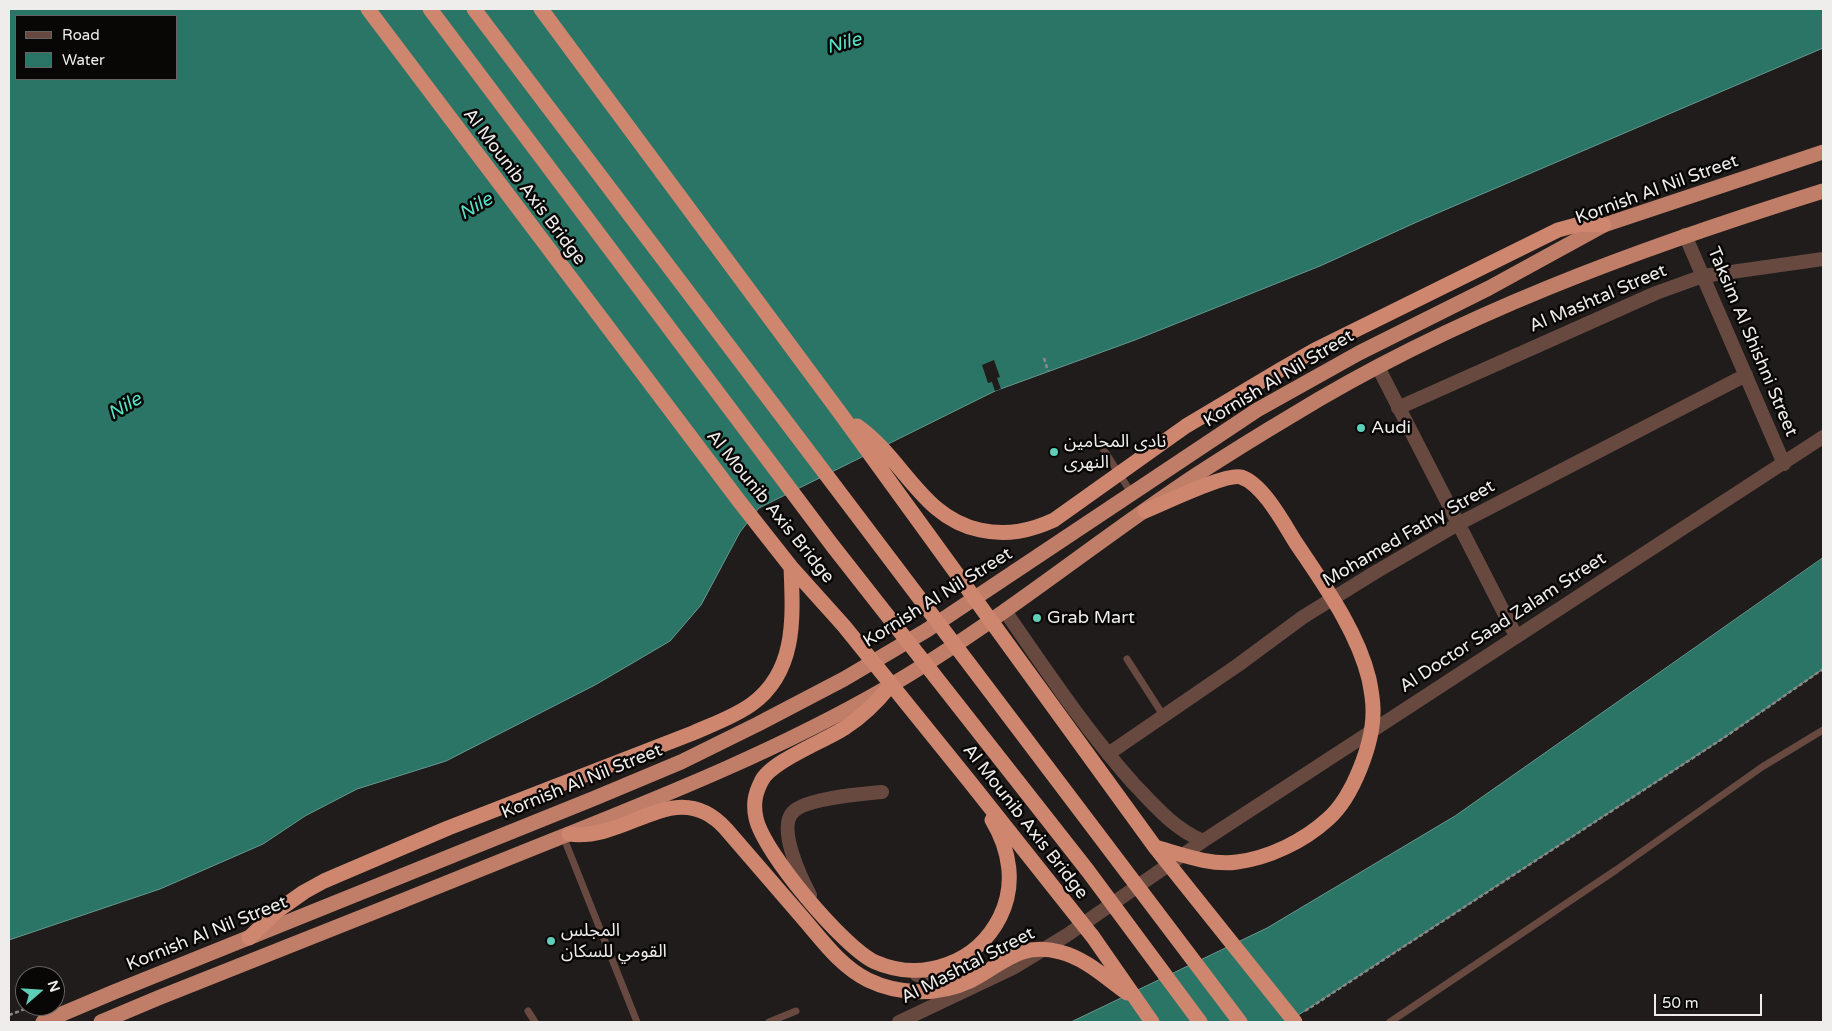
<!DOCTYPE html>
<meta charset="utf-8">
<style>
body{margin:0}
#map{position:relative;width:1832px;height:1031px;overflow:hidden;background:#1f1c1b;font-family:"Varela Round",sans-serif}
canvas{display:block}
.frame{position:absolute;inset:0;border:10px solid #efedec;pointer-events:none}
.legend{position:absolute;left:15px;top:15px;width:162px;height:65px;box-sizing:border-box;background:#080706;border:1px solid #646362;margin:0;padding:6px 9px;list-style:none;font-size:15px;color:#efedec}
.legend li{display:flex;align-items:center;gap:10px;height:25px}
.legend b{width:25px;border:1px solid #646362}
.north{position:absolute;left:15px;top:966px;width:50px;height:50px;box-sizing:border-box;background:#080706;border:1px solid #646362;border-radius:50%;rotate:71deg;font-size:14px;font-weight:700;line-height:20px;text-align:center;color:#efedec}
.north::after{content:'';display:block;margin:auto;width:18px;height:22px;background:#5eceb8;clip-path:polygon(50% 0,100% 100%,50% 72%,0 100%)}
.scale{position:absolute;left:1654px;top:994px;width:108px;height:22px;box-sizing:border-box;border:2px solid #efedec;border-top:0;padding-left:6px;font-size:15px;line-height:18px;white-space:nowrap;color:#efedec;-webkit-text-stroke:4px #080706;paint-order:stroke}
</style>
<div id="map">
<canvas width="1832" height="1031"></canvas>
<div class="frame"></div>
<ul class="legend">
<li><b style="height:6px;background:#674940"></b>Road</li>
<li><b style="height:14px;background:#2b7567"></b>Water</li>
</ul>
<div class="north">N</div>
<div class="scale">50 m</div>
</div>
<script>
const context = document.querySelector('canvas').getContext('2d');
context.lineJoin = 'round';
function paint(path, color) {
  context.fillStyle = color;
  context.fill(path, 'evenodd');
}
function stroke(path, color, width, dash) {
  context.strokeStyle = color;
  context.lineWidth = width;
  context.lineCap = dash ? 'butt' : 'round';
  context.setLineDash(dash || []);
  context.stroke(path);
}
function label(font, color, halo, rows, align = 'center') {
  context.font = font + ' "Varela Round","Noto Sans Arabic",sans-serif';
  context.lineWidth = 5;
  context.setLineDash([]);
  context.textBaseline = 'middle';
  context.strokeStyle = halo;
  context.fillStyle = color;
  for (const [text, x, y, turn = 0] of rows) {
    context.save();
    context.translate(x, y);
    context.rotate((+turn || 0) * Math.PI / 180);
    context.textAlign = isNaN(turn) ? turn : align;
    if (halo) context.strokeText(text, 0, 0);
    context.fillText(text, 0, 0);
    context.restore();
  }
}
const water = new Path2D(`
 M9,9H1823V48L1419,221L1320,266L1135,340L995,391L759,508L740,532L701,605L670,641L595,685L446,761L357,789L305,816L263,844L160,889L9,940ZM16,16H176V79H16Z
 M1823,558V669L1725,737L1300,1014L1283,1022H1071L1267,928L1455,816Z`);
paint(water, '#2b7567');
stroke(water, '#66998f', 1);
paint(new Path2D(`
 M994,360L1000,377L997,378L1001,389L995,391L992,382L988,383L982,365Z`), '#1f1c1b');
stroke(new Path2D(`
 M1044,358L1048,371
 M1305,1011L1725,737L1823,669
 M9,1015L33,1006`), '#8b8887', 2.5, [4, 2.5]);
stroke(new Path2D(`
 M1098,441L1132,494
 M1127,659L1163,715
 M563,836L637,1022
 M528,1011L535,1022
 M769,1022L796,1011
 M1390,1022L1616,870L1762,767L1823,730`), '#674940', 7);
stroke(new Path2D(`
 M1685,235L1784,464
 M1378,367L1516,636
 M1398,408L1656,293L1703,276L1823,259
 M1005,611C1046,670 1085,729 1133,783C1155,806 1173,828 1203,841
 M1108,754L1238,665L1303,617L1374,573L1458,524L1746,375
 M810,895C801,878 777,828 793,812C806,798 862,794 882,792
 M917,975H940L946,978L955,995
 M899,1022L1013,968L1067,935L1203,841L1823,437`), '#674940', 14);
stroke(new Path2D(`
 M43,1022L114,992L595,798L681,762L758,724L844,679L927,630L1257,410L1359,353L1489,288L1604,225L1823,152
 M101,1022L158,998C282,949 407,899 531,849C653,800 774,753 888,687C996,624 1092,544 1196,475C1227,455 1259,435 1291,416C1455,315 1640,248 1823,191`), '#c07e68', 15);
stroke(new Path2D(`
 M368,9L739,501L791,567L844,626L970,782L1093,937L1152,1022
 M430,9L832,545L1088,871L1200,1022
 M474,9L1240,1022
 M541,9L843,417L1155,847L1295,1022
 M857,426C904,459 922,518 980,530C1007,536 1030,531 1054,520L1186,426L1280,370L1315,350L1558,230L1580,224L1604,225
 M1145,511C1163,504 1225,473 1241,477C1263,484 1284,524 1296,543C1324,585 1357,630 1369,679C1371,689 1373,700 1373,709C1374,742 1353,797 1328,819C1304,841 1269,858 1237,862C1211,866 1180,854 1155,847
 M890,686C877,702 863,716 846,727C827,740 769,762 761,782C755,794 753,804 756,818C763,852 844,948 875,962C923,983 977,963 1000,917C1016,885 1010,850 992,820
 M569,834C629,842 676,774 726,829C751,858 777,888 802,917C822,940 840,966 868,980C899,995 938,996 970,981C1002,965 1019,941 1060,952C1085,958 1106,978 1127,993
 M249,938L277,911L304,892L324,881L448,828L693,733C713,724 734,717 752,704C797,671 793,617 791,567`), '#cf866f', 15);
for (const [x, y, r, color] of [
 [1361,428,5,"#5eceb8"],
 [1054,452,5,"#5eceb8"],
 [1037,618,5,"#5eceb8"],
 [551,941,5,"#5eceb8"]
]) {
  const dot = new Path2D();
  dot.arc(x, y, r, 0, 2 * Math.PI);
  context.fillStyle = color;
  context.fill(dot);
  stroke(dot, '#080706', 2);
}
label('18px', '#efedec', '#080706', [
 ["Al Mounib Axis Bridge",524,187,53],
 ["Kornish Al Nil Street",1657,190,-20],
 ["Al Mashtal Street",1598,299,-23],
 ["Taksim Al Shishni Street",1752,342,67],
 ["Kornish Al Nil Street",1279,379,-31],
 ["Al Mounib Axis Bridge",770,507,51],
 ["Mohamed Fathy Street",1409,534,-30],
 ["Kornish Al Nil Street",938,598,-32],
 ["Al Doctor Saad Zalam Street",1503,623,-33],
 ["Kornish Al Nil Street",582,782,-22],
 ["Al Mounib Axis Bridge",1025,822,52],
 ["Kornish Al Nil Street",207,934,-22],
 ["Al Mashtal Street",968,966,-27]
]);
label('18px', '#efedec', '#080706', [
 ["Audi",1371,428],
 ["نادى المحامين",1064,442],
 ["النهرى",1064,463],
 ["Grab Mart",1047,618],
 ["المجلس",561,931],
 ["القومي للسكان",561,952]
], 'left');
label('italic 19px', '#57e2c8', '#080706', [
 ["Nile",844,44,-15],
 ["Nile",476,207,-30],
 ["Nile",125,407,-30]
]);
</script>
